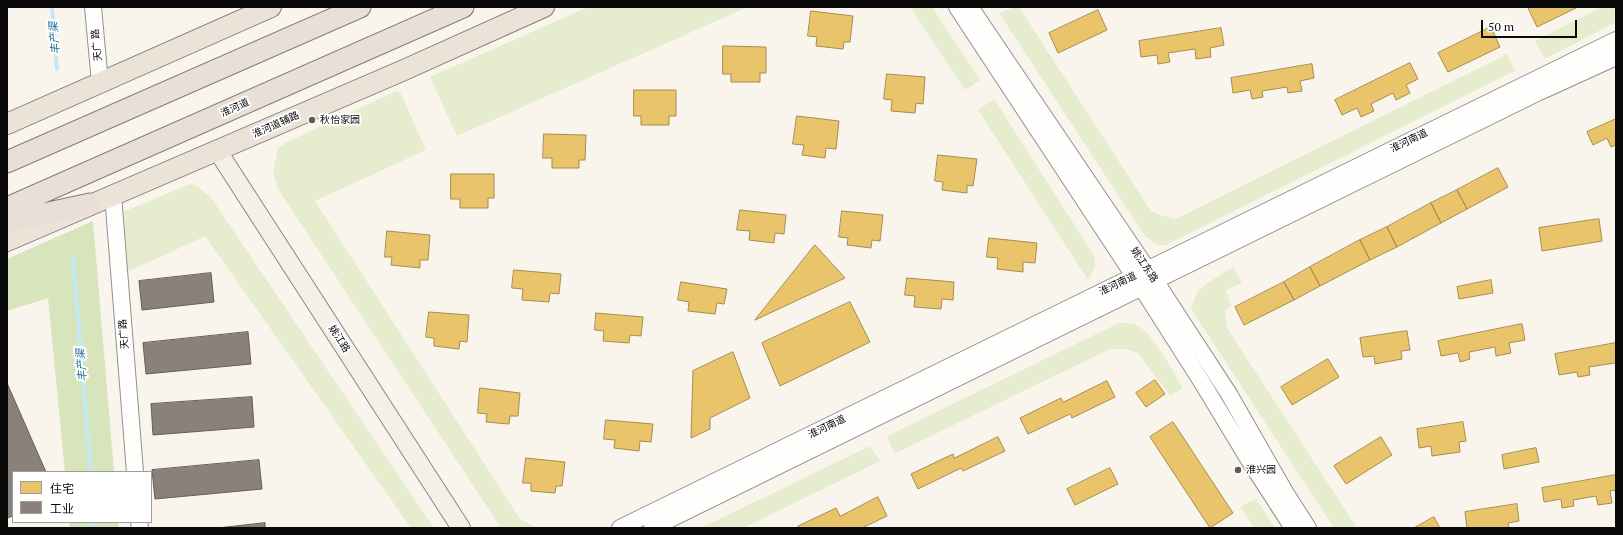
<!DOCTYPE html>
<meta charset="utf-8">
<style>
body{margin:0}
#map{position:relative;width:1623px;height:535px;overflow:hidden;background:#f9f5ed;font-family:"PT Serif","Noto Sans SC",serif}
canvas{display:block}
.frame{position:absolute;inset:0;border:8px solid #0a0a0a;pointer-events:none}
.legend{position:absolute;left:12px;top:471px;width:140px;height:52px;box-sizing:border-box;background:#fff;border:1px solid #9d9d9d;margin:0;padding:5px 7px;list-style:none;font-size:12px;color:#0a0a0a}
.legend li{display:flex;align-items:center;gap:8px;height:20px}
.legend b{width:20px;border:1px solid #9d9d9d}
.scale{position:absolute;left:1481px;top:20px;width:96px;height:18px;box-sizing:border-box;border:2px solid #0a0a0a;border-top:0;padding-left:5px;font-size:12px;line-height:14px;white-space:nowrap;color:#0a0a0a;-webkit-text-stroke:3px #fff;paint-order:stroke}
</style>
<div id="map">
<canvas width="1623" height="535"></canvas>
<div class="frame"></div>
<ul class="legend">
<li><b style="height:11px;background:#e9c46a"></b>住宅</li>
<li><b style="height:11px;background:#8a817c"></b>工业</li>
</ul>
<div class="scale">50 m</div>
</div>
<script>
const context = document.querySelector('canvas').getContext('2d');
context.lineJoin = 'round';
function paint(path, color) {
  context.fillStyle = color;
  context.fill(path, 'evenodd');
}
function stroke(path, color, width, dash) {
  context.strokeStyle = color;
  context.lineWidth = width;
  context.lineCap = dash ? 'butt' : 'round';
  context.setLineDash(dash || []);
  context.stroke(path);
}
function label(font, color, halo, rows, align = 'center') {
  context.font = font + ' "PT Serif","Noto Sans SC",serif';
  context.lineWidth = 4;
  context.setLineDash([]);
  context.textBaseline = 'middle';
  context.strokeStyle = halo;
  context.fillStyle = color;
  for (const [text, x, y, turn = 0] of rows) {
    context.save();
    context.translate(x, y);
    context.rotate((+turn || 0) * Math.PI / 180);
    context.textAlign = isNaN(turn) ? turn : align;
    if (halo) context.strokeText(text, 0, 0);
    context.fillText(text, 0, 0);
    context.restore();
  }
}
paint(new Path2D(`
 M588,7H748L457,136L430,77Z
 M910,7H932L980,80L965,90Z
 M1015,7H1019L1151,211L1163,216L1176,219L1507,54L1515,71L1166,245H1157L1145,236L999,13Z
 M1602,7H1616V22L1545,59L1535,41Z
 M398,91L401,94L426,150L315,201L520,519L538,528H501L278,189L273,173L278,148L287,142L394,92Z
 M994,99L1095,257V267L1088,280L978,110Z
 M190,184L197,186L212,199L434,528H411L205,236L141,266L124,272L120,213Z
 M1233,267L1242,283L1226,290L1231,306L1225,310L1227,328L1357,528H1334L1191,309L1197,292L1209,282Z
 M1119,323C1124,323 1129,323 1134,324C1152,330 1173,372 1183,388L1170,396L1138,353L1127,349H1110L894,454L887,436Z
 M870,446L880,461L744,528H701Z
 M1256,499L1275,528H1254L1240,506Z`), '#e6edce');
paint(new Path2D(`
 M93,221L114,472H65L48,298L7,311V259Z
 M69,522H118L119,528H70Z`), '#d7e4bc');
const homes = new Path2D(`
 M1531,7H1578L1537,27L1528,8Z
 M1098,10L1107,30L1058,53L1049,33Z
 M811,11L853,16L850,42H844L843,49L816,46L817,37L808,36Z
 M1491,27L1500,47L1448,72L1438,53Z
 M1221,28L1224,45L1210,48L1211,57L1196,59L1195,49L1168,53L1170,62L1158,64L1157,55L1141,57L1139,41Z
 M723,46L766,47V73H760V82H731V74H723Z
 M1410,63L1418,79L1406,85L1410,93L1396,100L1393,93L1371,104L1374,111L1361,117L1357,108L1342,115L1335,100Z
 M1312,64L1314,78L1300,81L1302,91L1288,93L1287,87L1262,91L1263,97L1252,99L1250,90L1233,93L1231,78Z
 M887,74L925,77L923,104L916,103L915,113L891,111L892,100L884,99Z
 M634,90H676V116H669V125H641V116H634Z
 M797,116L839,121L836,149L826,148L825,158L802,155L804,145L793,144Z
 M1616,119V145L1611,147L1607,138L1593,145L1587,132Z
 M544,134L586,135L585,160H579V168H552V158H543Z
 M938,155L977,159L973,186L967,185V193L942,190L943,182L935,181Z
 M1498,168L1508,187L1467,209L1457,190Z
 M451,174H494V198H488V208H460V199H451Z
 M1457,190L1467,209L1441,223L1431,203Z
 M1431,203L1441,223L1397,247L1387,227Z
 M740,210L786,215L784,234L775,233L774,243L749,240L750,231L737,230Z
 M842,211L883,215L880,241L872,240L871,248L847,245L848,238L839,237Z
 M1599,219L1602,241L1542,251L1539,228Z
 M1387,227L1397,247L1370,260L1360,240Z
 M387,231L430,235L428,260H420V268L391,265L392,257H385Z
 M989,238L1037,243L1035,263L1023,262V272L997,269L998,258L987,257Z
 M1360,240L1370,260L1320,286L1310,267Z
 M815,245L845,278L755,320Z
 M1310,267L1320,286L1294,300L1284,282Z
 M514,270L561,274L559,294L550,293L549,302L522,300L523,289L512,288Z
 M907,278L954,282L953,300L942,299L941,309L914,307L915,296L905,295Z
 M1491,280L1493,293L1459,299L1457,287Z
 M681,282L727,289L724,304L717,303L715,314L688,311L689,302L678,300Z
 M1284,282L1294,300L1244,325L1235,307Z
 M850,302L870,342L780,386L762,343Z
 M429,312L469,315L467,342L460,341L459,349L434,346V338L426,337Z
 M596,313L643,317L641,336L630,335L629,343L603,341L604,331L595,330Z
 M1522,324L1525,340L1509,343L1511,353L1496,356L1495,347L1469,352L1470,359L1460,362L1458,353L1441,356L1438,341Z
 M1407,331L1410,350L1401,351L1402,359L1375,364L1374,356L1363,357L1360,338Z
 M1616,343V367L1615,363L1589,367L1590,375L1578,377L1577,372L1559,375L1555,354Z
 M733,352L750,398L710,418V429L691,438L693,371Z
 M1328,359L1339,377L1292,405L1281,387Z
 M1155,380L1165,394L1146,407L1136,393Z
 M1107,381L1115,397L1072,418L1070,414L1028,434L1020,418L1061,398L1063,402Z
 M480,388L520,393L518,416H510L509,424L486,422L487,414L478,413Z
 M606,420L653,424L651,442L640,441L639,451L614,448L615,440L604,439Z
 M1173,422L1233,513L1210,528L1150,437Z
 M1463,422L1466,441L1459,442L1460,452L1432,456L1431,446L1419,448L1417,429Z
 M998,437L1005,451L963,471L961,468L918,489L911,474L953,454L954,458Z
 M1381,437L1392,455L1346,484L1334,466Z
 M1536,448L1539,462L1504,469L1502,455Z
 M526,458L565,462L562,486H556L555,493L531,491V483H523Z
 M1110,468L1118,484L1075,505L1067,489Z
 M1616,475V490L1610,491L1612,503L1598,505L1596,496L1573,500L1574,506L1562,508L1561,499L1544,502L1542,488Z
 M878,497L887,516L862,528H798V526L836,508L840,516Z
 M1517,504L1519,521L1508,523L1509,528H1467L1465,512Z
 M1434,517L1440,528H1414Z`);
paint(homes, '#e9c46a');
stroke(homes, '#a68c4d', 1);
const industry = new Path2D(`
 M211,273L214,302L142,310L139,281Z
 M248,332L251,364L146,374L143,343Z
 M7,383L46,472H13V516L7,518Z
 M252,397L254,427L153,435L151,404Z
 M259,460L262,489L155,499L152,470Z
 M265,523V528H218Z`);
paint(industry, '#8a817c');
stroke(industry, '#645d5a', 1);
stroke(new Path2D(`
 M52,7L57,69
 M73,257L91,472
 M95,522L96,528`), '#c5e9f2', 4);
const tertiary = new Path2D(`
 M93,7L100,83
 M957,7L1142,288L1203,384L1249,460L1293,528
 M970,7L1156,282L1229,394L1285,492L1308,528
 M113,195L135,472
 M139,522L140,528
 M620,528L1616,40
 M652,528L1537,93L1616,57`);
const secondary = new Path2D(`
 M217,150L461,528`);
const primary = new Path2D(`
 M7,124L271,7
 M7,241L404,70L544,7`);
const trunk = new Path2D(`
 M7,162L360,7
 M7,208L463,7
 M7,222L90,204`);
stroke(tertiary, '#92908c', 18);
stroke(secondary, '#888683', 20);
stroke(primary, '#7f7d7a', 22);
stroke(trunk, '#7f7d7a', 23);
stroke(tertiary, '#fefefc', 16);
stroke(secondary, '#f4f0e7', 18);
stroke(primary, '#ebe3d7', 20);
stroke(trunk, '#eadfd6', 21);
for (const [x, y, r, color] of [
 [312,120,4,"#5e5c59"],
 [1238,470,4,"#5e5c59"]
]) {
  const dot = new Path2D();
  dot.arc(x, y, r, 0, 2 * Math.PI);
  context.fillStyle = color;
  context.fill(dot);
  stroke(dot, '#fff', 1.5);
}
label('10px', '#0a0a0a', '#fff', [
 ["天广 路",97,45,-96],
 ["淮河道",235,108,-24],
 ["淮河道辅路",276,125,-24],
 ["淮河南道",1409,141,-26],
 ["姚江东路",1144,265,56],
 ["淮河南道",1118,284,-26],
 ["天广路",124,334,-95],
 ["姚江路",339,339,57],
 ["淮河南道",827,427,-26]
]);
label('10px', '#0a0a0a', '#fff', [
 ["秋怡家园",320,120],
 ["淮兴园",1246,470]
], 'left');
label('italic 11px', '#197296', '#fff', [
 ["丰产渠",55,38,-95],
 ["丰产渠",82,365,-95]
]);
</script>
